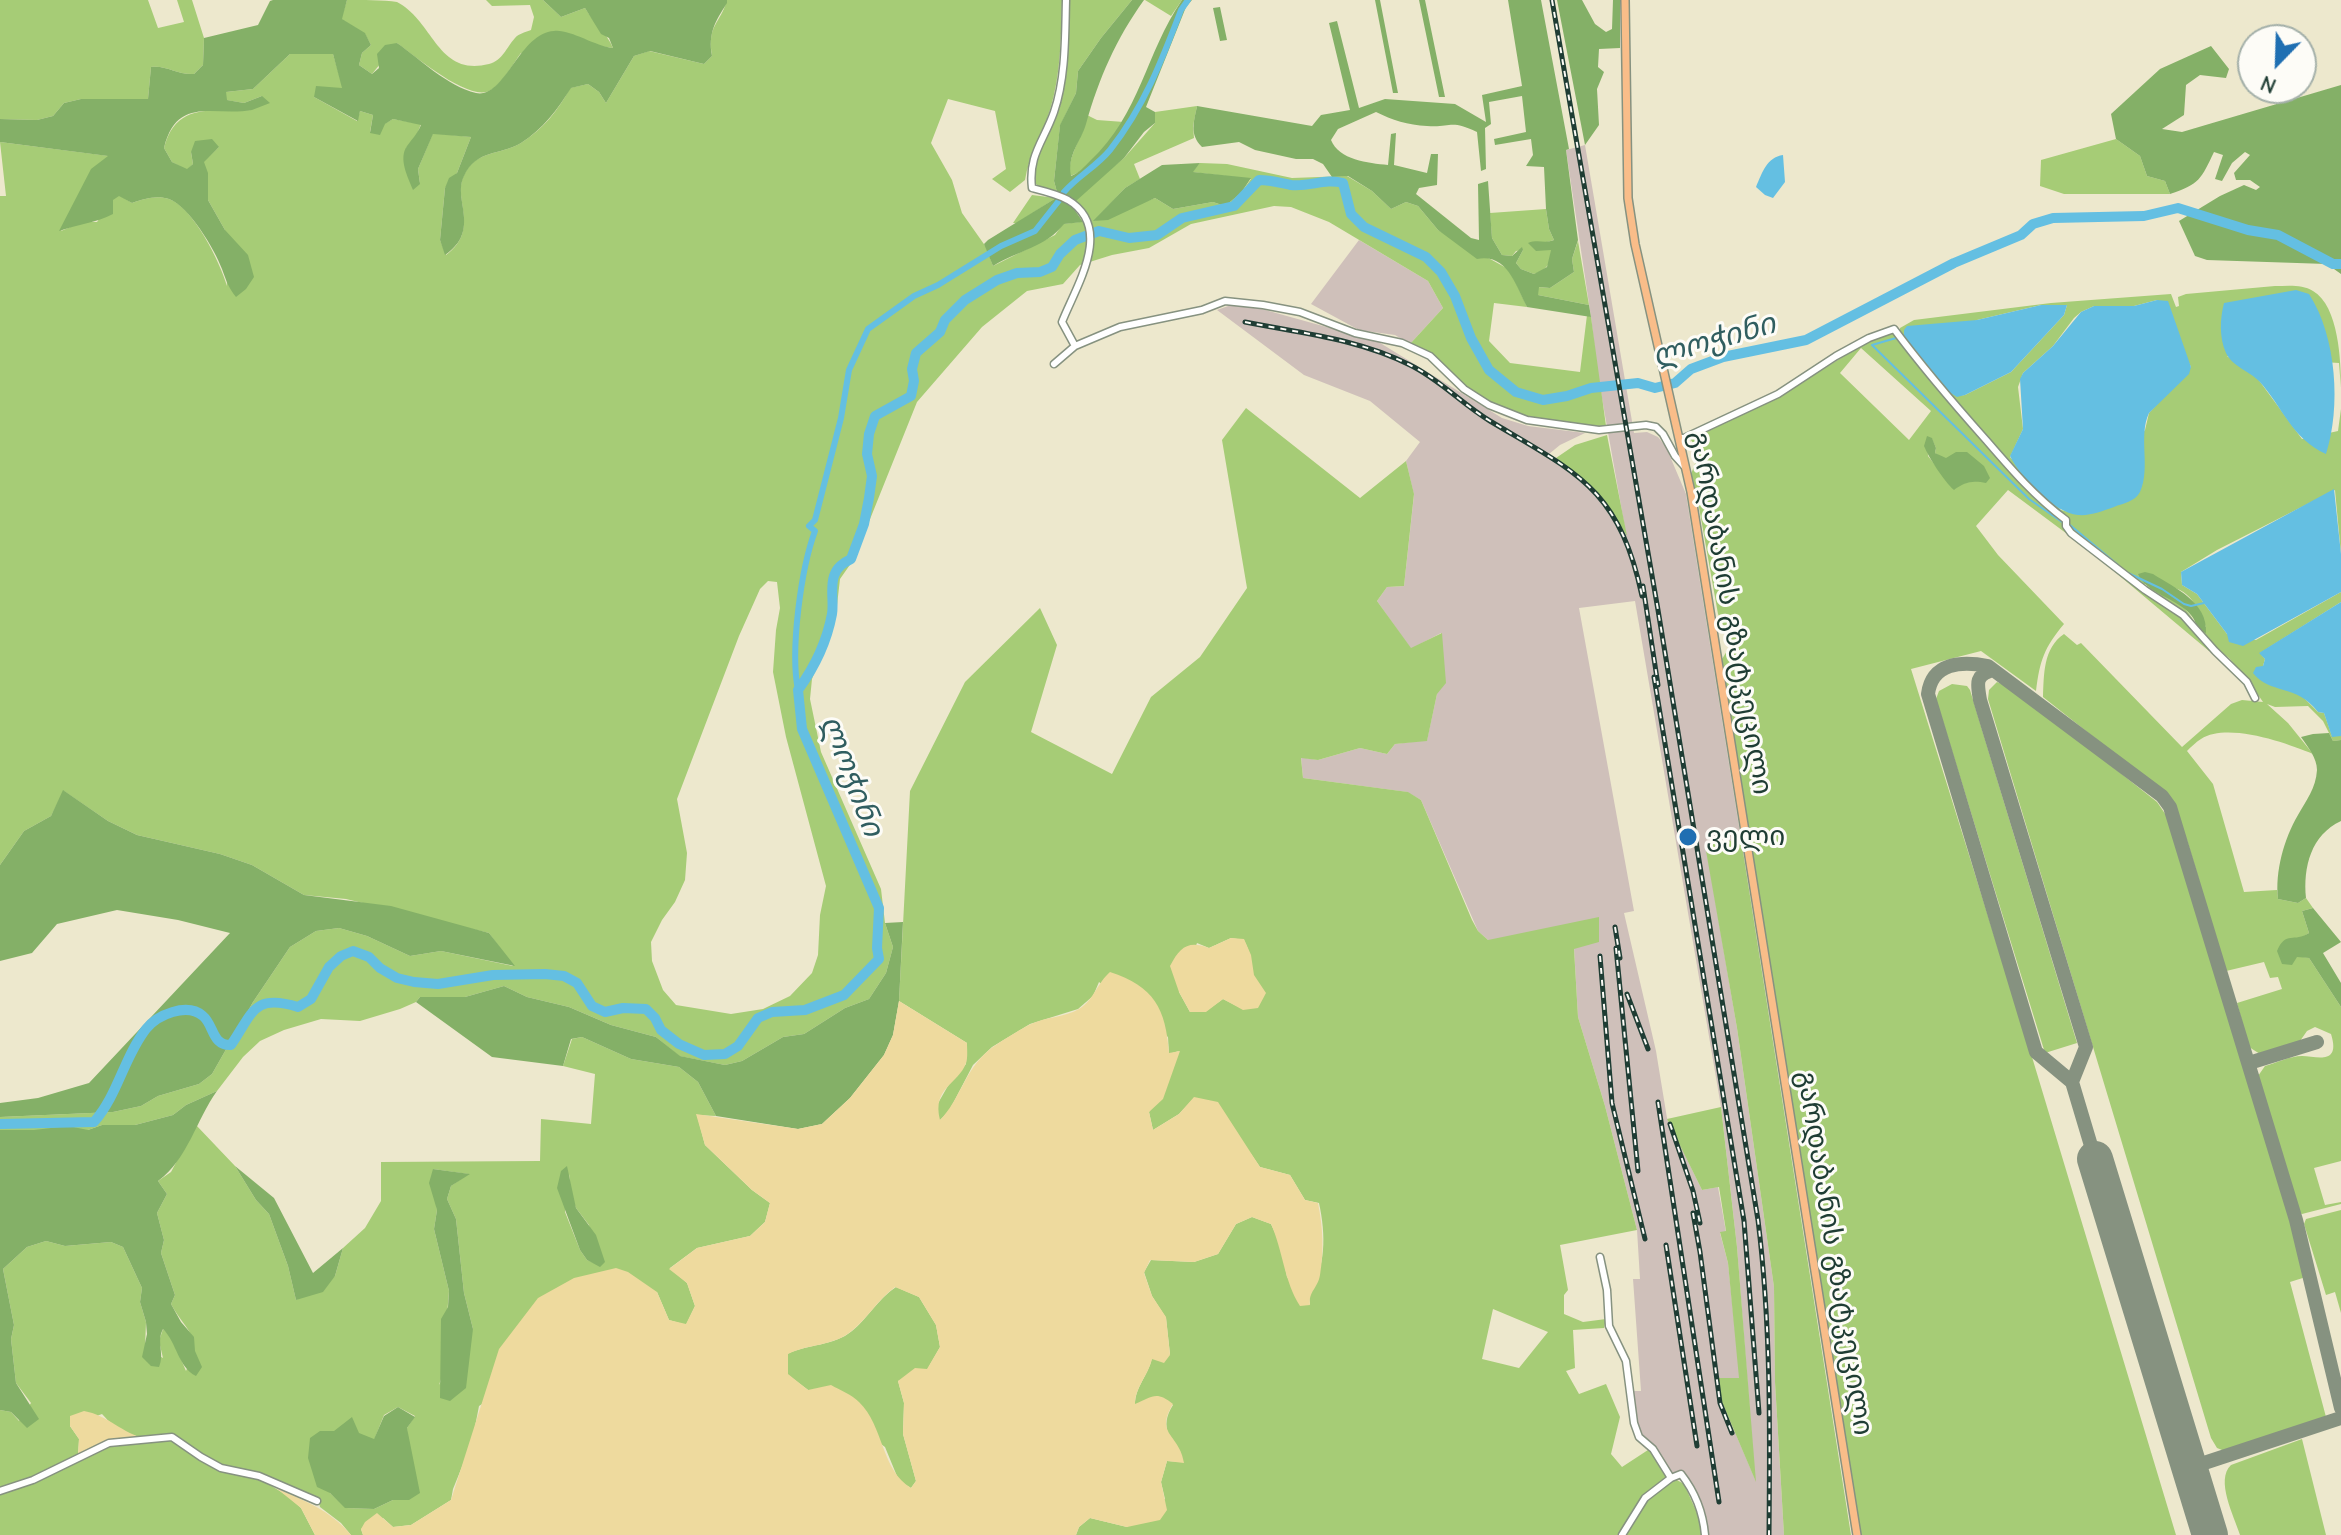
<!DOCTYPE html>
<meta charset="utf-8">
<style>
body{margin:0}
#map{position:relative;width:2341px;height:1535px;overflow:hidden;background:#ede8cd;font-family:"Comic Neue",sans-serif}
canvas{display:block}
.north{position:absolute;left:2237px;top:24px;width:80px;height:80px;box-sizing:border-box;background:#fdfcf7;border:2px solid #a4b0a9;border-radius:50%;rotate:203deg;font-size:22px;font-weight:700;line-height:32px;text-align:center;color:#1f3d34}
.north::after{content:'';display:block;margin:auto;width:28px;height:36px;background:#1f6fb2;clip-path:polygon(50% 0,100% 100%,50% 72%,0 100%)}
</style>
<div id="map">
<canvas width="2341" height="1535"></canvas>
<div class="north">N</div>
</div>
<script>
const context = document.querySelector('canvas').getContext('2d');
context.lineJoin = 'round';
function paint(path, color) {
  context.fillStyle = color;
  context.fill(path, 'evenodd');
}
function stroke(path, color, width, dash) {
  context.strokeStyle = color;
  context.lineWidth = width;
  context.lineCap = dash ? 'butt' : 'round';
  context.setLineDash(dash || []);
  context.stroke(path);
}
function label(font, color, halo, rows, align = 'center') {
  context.font = font + ' "Comic Neue","Noto Sans Georgian",sans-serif';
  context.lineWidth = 6;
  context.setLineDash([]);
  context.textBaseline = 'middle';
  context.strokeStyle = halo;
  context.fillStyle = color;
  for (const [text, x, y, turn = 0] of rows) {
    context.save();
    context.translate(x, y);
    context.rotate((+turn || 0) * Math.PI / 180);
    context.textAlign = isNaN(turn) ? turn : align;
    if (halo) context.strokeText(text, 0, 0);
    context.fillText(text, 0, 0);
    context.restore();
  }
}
paint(new Path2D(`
 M1585,145L1634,433L1647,432L1658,437L1666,447L1686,494L1741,839L1706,846L1737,1028L1774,1287L1775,1382L1784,1535H1707L1692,1485L1679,1470L1671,1474L1641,1436L1636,1422L1634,1391H1641L1633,1279H1640L1637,1230L1605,1106L1578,1017L1574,948L1488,940L1478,931L1421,800L1407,792L1303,778L1301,757L1318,760L1360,748L1387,754L1395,744L1427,740L1437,694L1441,633L1411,649L1377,601L1387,587L1404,586L1414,495L1406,461L1420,442L1370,401L1304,375L1217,310L1231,305L1258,308L1377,341L1502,418L1528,426L1585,433L1560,445L1549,454L1604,499L1626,534L1597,370L1591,317L1566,150ZM1635,601L1721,1107L1737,1247L1755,1479L1722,1402L1719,1378H1740L1728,1263L1720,1233L1726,1232L1718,1187L1702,1190L1667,1118L1656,1051L1624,913L1634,911L1579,608Z
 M1359,240L1428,281L1443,308L1410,344L1395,335L1359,330L1311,304Z`), '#cfc0ba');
paint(new Path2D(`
 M0,0H148L158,28L184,22L177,0H192L204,38L203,65L194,74C177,75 167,65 151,67L148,99H81L64,103L53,116L37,120L0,119Z
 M347,0C361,0 384,0 397,2C434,21 437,77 489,64C503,60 506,48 515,38C518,34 526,32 531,30L534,17L530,5L492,6L486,0H543L561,17L585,8C593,22 607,33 613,48L599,46L521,53C512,65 502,85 489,91C468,101 415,56 397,43L372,74L359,65L362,53L371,45L365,34L341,19Z
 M727,0H1062C1061,37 1061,74 1050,110C1042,135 1029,155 1025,180L1010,192L992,179L1006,169L995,111L948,99L931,143L952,180L962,213L986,247L993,266L1055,235L1063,224L1088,221L1076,201V197L1124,158L1155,123V112L1197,106L1193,126L1194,138L1134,164L1140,179L1125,188L1094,221L1155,198L1173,209L1213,202L1225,206L1241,193L1251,179L1192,172L1200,163L1227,164L1292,178L1347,176L1372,191L1391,209L1406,202L1418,206L1438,230L1510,270L1527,307L1494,303L1489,341L1510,363L1580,372L1587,315L1591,317L1606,426L1597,427L1528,418L1498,406L1474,394L1410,344L1443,308L1428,281L1329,222L1291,207L1274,206L1191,224L1149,248L1112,255L1080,265L1063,284L1027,291L982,327L917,402L854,559L840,579L836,614L812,679L810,699L821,752L881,889L885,923L893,947L886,973L869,999L845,1008L804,1034L783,1037L742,1061L725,1065L679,1056L656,1037L611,1025L569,1007L527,997L504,986L465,997H420L416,1002L400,1009L360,1021L321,1019L284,1030L260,1041L243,1057L217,1091L186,1105L173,1115L135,1125H102L88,1130H0V1117L113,1112L141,1106L158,1096L199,1084L212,1074L253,1002L290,947L316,931L339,928L367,936L410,956L441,951L513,966L489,933L346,899L304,895L252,865L220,854L137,835L108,821L64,791L51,816L24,831L0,865V196H6L0,142L109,156L61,231L82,222H97L113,199L119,195L132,203C145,199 156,195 169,199C193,207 220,262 227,286L225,230L208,200L207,173L203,162L219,147L191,152L193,164L187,170L172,162L164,148C176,101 213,112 251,110L262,96L244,103L226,100V92L253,89L290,54H333L343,88L314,97L357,121L360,111L373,115L370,132L393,119L421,124L415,139L406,148L420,184L418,169L433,133L471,137L457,173L445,188L440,240L446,255C481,230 452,198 464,175C477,149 499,156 521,143C543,129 558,111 570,88L588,84L599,92L606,103L634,56L649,51L704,64L712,56C707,24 720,25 727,0ZM768,581L777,582L780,608L776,630L773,672L786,737L826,886L820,915L818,955L812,973L790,996L763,1009L731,1014L676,1005L663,990L652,961L651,942L662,920L675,902L685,880L687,853L677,799L739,636L760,589Z
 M1068,0H1132L1101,38L1078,71L1076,93L1060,126L1054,181L1057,192L1042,189L1035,183C1029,157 1050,137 1058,113C1070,78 1068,37 1068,0Z
 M1145,0H1182L1171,16Z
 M1087,115L1097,120L1124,122C1111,140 1092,169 1070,176C1067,153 1085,136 1087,115Z
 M2116,139L2140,156L2147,176L2165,181L2170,194H2064L2040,186L2041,160Z
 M1032,195L1056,198L1017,223H1013Z
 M1546,209L1549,229L1554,240L1547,242L1545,249L1551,250C1551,264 1547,270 1534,274L1521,269L1516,263L1523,250L1516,251L1512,256L1502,255L1492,238L1490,213Z
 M1578,241L1589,305L1538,295V287L1550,288L1574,272L1572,259Z
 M2275,286C2288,286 2302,284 2313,291C2339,306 2341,362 2341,388L2339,363L2227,356L2258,379L2302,439L2338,431L2341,409V554L2335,490L2217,550L2181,572L2182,585L2197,594L2227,634L2256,640L2341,592V602L2260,653L2265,659L2263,666L2288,690L2301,695L2318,712L2324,713L2332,736H2341V740L2333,741L2323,721L2308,706L2275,707L2267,704L2288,723L2313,754C2286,743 2228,722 2201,739C2196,742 2191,747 2187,751L2213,784L2244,892L2277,890L2278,899L2298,903L2306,898L2313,908L2302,911L2309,933L2301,938L2297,956L2309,958L2341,1007V1161L2314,1168L2325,1205L2341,1202V1204L2302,1214L2299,1213L2258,1076L2265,1066C2276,1063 2290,1056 2302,1056C2316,1056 2341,1066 2331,1034L2315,1027L2307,1031L2300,1041L2260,1054L2249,1047L2237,1003L2282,989L2278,977L2270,978L2264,962L2226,971L2187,840L2167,795L2043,697C2044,675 2043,648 2064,634L2077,645L2081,643L2182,747L2231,704L2242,700L2263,702L2248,680L2229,658L2215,647L2209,651L2090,551L2008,490L1976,526L1998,555L2064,624C2044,648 2040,660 2036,691L1981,651L1911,669L2032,1057L2176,1535H1860L1722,659L1732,643L1718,614L1697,496L1691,474L1696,461L1692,441L1689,439L1777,398L1865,343L1889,333H1900V328L1914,320L2051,303L2171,294L2176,307L2179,306L2178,297L2186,294ZM2157,300L2191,367L2149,413L2145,430L2081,515L2061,510L2010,457L2023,429L2018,387L2023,373L2053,346L2074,318L2081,312L2094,306H2134ZM2041,305H2067L2064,315L2011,372L1965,395C1945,399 1926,364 1914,349L1977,320ZM1861,348L1931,411L1909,440L1840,373ZM1927,437L1932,439L1936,448L1935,453L1976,481L1963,483L1954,489L1928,456ZM2142,584C2183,586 2190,589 2206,627L2195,625C2190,605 2160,592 2142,584Z
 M1246,408L1360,498L1406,461L1414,494L1404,586L1387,587L1377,601L1411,648L1442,633L1446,683L1437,694L1427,741L1395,744L1387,754L1360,748L1318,760L1301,758L1303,778L1408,792L1421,800L1472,920L1478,931L1488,940L1599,917V942L1574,949L1578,1017L1605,1106L1637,1230L1560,1245L1568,1290L1564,1295V1314L1583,1322L1606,1319L1604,1328L1573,1330L1575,1368L1566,1371L1579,1394L1606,1384L1620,1417L1611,1454L1622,1467L1648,1450L1654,1454L1667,1478L1643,1496L1625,1525L1648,1498L1675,1479L1684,1484L1702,1524V1535H1076L1079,1527L1090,1518L1127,1527L1165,1499L1161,1482L1167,1461L1183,1462C1172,1441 1158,1428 1173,1405H1135C1135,1387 1148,1376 1152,1358L1170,1354L1166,1318L1152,1296L1144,1272L1151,1260L1194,1262L1218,1254L1236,1224L1252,1217L1271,1224L1281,1246L1287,1277L1310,1305L1309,1295C1326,1267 1326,1235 1319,1203L1305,1200L1290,1175L1260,1167L1251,1154L1194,1098L1179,1114L1153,1130L1149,1112L1179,1051L1169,1054L1168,1037L1099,982L1093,996L1078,1009L1030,1024L992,1047L973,1065L949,1111L939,1121L937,1105L949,1084L966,1064L967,1043L899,1001L910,791L965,682L1040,608L1057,645L1031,732L1112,774L1151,697L1200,657L1247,588L1222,440ZM1231,938L1244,940C1257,966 1251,983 1243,1009L1223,999L1206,1011L1190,1012L1179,992L1197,943L1209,948ZM1493,1309L1548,1332L1519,1368L1482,1359Z
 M1607,435L1627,536L1603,499L1556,458L1575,445Z
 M1997,682L2014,689L2157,802L2168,818L2309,1276L2290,1282L2326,1417L2227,1452L2217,1448L2211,1438L1988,699L1989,690Z
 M1952,684L1967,686L1970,690L2077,1043L2045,1053L1936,699L1939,691Z
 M1741,839L1851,1535H1784L1775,1382L1774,1287L1737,1028L1705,845Z
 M582,1037L631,1059L679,1067L698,1082L716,1116L697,1115L705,1145L752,1190L770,1203L765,1222L750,1236L697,1248L670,1268L687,1283L695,1306L686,1325L669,1320L657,1292L479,1406L472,1442L453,1489L451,1500L411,1525L393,1527L383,1518L361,1529L363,1535H351L341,1523L320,1507L318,1499L224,1467L205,1458L173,1434C142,1440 124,1439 102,1414L70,1426L79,1439L78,1456L43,1473L0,1488V1410L11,1412L19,1421L31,1403L16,1383L11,1339L14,1325L3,1269L27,1247L46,1241L65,1246L111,1242L123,1247L142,1288L140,1302L146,1322L145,1348L163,1358L159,1341L163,1329L171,1336L186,1371C203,1334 188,1335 171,1304L175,1295L161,1253L164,1240L157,1213L167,1194L158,1181L171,1172L196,1125L235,1166L256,1200L269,1214L288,1266L296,1300L335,1276L343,1248L365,1228L381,1201V1162L540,1161L541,1119L591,1124L595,1074L563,1066L572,1039ZM433,1169L468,1174L451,1186L447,1199L456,1219L464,1293L473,1329L439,1385L442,1376L449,1291L434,1229L437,1210ZM570,1174V1191L576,1208L589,1225L596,1264L587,1260L580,1250L565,1212ZM398,1407L415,1416L407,1428L409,1500H393L374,1509L346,1508L330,1493L320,1431L359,1434L374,1440L384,1415Z
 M1721,1107L1737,1247L1756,1482L1722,1402L1718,1378H1739L1728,1263L1720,1232L1726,1231L1719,1187L1702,1190L1667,1119Z
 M2341,1210V1313L2335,1292L2326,1295L2304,1224L2306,1219Z
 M896,1287L919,1297L936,1325L940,1347L927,1370L898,1381L904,1403L903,1434L916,1481L911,1488L899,1481L885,1447L788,1375L787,1354C808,1344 834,1346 852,1331C868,1318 877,1300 896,1287Z
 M171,1439L204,1462L260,1479L288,1496L301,1508L315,1535H0V1494L113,1444Z
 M2302,1439L2326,1535H2240C2234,1516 2215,1480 2231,1465Z`), '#a6cc76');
paint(new Path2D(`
 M273,0H347L342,19L365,33L371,45L362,53L359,65L372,74L379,68L377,54L385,45L397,43C420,59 447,86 476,93C505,99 519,33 554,31C570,29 594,46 613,48L609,38L601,34L585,8L561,17L543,0H727V3C715,22 708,33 712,56L704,64L650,51L634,56L606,103L599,92L588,84L571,88C557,110 543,129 521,143C499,156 477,149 464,176C452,199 482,230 445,255L440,240L445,188L449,178L457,173L471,137L433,134L418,169L420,184L413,190C408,177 398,159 407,146C413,138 417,134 421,125L393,119L385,124L380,135L370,133L373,115L360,111L358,121L314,97L316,86L342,88L333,54H290L253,89L226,92L227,100L244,103L262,96L270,103C264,105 258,108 252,110C214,117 177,95 164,148L172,162L187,169L193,164L191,152L195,141L212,139L219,147L204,162L208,173V200L225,230L248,255L254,277L246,289L236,297C228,287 226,280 222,269C215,250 189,206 169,199C156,195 145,199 132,203L119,196L113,200V214C96,223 78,224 59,231L91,169L108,156L0,142V119L37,120L53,116L64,103L81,99H148L151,67C167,65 177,75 194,74L203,65L204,38L258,25L270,1Z
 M1132,0H1144C1116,39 1099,78 1086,124C1081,142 1067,154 1071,176C1079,173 1084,167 1090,161C1141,113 1145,54 1182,0H1192L1186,7L1146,107L1155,112V123L1144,132L1124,158L1076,201L1057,192L1054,181L1060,125L1076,93L1078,71L1101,38Z
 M1375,0H1380L1398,93H1393Z
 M1419,0H1425L1445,97H1439Z
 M1508,0H1541L1569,149L1566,150L1578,240L1572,259L1574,272L1550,288L1539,287L1538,295L1589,305L1591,317L1527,307C1516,287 1508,253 1477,259L1438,230L1418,206L1406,202L1391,209L1372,191L1348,176L1332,177L1323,164L1313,159H1296L1255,150L1239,142L1202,147C1189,134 1194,122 1197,106L1312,126L1321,115L1350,110L1329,23L1337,21L1359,108L1385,99L1455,104L1486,122L1482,95L1522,86ZM1522,96L1526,132L1494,139L1495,145L1531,139L1533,155L1526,166L1544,167L1546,209L1549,229L1554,240C1545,244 1538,239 1528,243L1536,251L1551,250L1547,267L1534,274L1521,269L1516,263L1523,250L1522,247L1512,256L1502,255L1492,238L1488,181L1478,184L1479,240L1471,238L1416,194L1419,188L1437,185L1438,154H1431L1427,173L1394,165L1396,133L1391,134L1388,165C1368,163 1339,160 1331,140L1338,129L1376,112C1392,120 1408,125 1427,126C1451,128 1450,119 1477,132L1481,171L1486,169L1485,128L1491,124L1489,102Z
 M1557,0H1582L1595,24L1606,32L1612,29L1613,0H1620V48L1599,49L1598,67L1604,72L1597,89L1599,125L1585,145Z
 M1220,7L1227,40L1220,41L1213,8Z
 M2211,46L2229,69L2226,78L2200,75L2186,85L2184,115L2162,129L2182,132L2341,85V274L2327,264L2207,260L2195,256L2179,221L2220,196L2244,185L2256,190L2260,187L2250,180H2236L2234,173L2250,155L2245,152L2232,163L2222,181L2215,179L2223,155L2214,152C2201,179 2200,184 2170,194L2165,181L2147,176L2140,156L2116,139L2111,114L2160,69Z
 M1200,163L1193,172L1251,178L1241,193L1225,206L1213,202L1173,209L1155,198L1108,220L1093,221L1125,188L1162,165Z
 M1056,198L1070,203L1083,222L1064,224C1046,247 1017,251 993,266L984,244L988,240Z
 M1927,436L1932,438L1936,448L1935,453L1946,458L1956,452H1967L1984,466L1990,478L1986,483C1973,480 1964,482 1954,490C1944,481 1929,458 1924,446Z
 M2145,572L2153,574C2175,588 2208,602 2206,633L2200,631C2196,626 2195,619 2190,614C2176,598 2146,593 2138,574Z
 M2329,733L2333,741L2341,740V821C2311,835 2303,867 2306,898L2298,903L2278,899C2275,871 2284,839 2298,815C2306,801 2316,788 2317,770C2317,758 2308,747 2301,737L2313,734Z
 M63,790L108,821L137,835L220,854L252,865L304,895L391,906L489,933L515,966L441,951L410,956L367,936L339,928L316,931L290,947L253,1002L212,1074L199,1084L158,1096L141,1106L113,1112L0,1117V1103L38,1098L89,1083L230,933L178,920L117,910L57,924L32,953L0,961V865L24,831L51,816Z
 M2313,908L2341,942L2323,953L2341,983V1007L2309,958L2297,957L2292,965L2282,964L2277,951C2286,930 2294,943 2309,933L2302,911Z
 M903,922L899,1001L893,1035L884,1055L850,1098L822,1124L798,1129L716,1116L698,1082L679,1067L631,1059L582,1037L571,1039L563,1066L492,1057L416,1002L420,997H465L504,986L527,997L569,1007L611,1025L656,1037L680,1056L725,1065L742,1061L783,1037L804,1034L845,1008L869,999L886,973L893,947L885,923Z
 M217,1091C196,1120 188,1159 158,1181L167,1194L157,1213L164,1240L161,1253L175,1295L171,1304L181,1322L194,1337L195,1351L202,1367L196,1376C178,1367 177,1343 163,1329C156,1342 165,1354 159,1367L151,1366L142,1357L147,1334L146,1322L140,1302L142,1288L123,1247L111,1242L65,1246L46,1241L27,1247L3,1269L14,1325L11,1339L16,1383L39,1419L27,1428L11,1412L0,1410V1130H34L68,1126L88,1130L102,1125H135L173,1115L186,1105Z
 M235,1166L274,1198L313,1273L343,1248L335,1276L323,1292L296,1300L288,1266L269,1214L256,1200Z
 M567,1166L576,1208L596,1235L605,1262L600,1267L587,1260L580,1250L557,1188L561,1171Z
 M433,1169L470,1174L451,1186L447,1199L456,1219L464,1293L473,1329L466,1388L450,1401L440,1398L441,1319L448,1307L449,1291L434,1229L437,1210L429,1183Z
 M398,1407L415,1417L407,1428L420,1493L409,1500H393L374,1509L345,1508L330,1493L317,1487L308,1458L310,1438L320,1431H334L352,1417L359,1433L374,1439L384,1416Z`), '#84b067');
paint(new Path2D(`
 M1231,938L1244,939L1251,955L1254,975L1266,993L1258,1008L1243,1010L1223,999L1206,1012H1190L1179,992L1170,966C1180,947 1188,940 1209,948Z
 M1110,972C1154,986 1166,1009 1169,1053L1180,1051L1163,1099L1149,1112L1153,1130L1179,1114L1194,1097L1218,1102L1260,1167L1290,1175L1305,1200L1318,1203C1323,1228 1324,1250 1320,1275C1318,1288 1308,1292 1310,1305L1300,1306C1284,1281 1283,1251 1271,1224L1252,1217L1236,1224L1218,1254L1194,1262L1150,1260L1144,1273L1152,1296L1166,1317L1170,1355L1164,1363L1152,1359C1148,1376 1135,1387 1135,1404C1152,1397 1156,1390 1173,1404C1154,1435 1180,1434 1184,1463L1167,1461L1161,1482L1167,1510L1160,1520L1127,1527L1090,1518L1079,1527L1076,1535H363L361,1529L365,1522L377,1513L393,1527L411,1525L451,1500L499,1349L538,1298L574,1278L616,1268L628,1272L657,1292L669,1320L686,1324L695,1306L687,1283L669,1269L697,1248L750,1236L765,1222L770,1203L752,1190L705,1145L696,1114L798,1129L822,1124L850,1098L884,1055L893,1035L899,1001L967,1043C967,1049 968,1058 966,1063C958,1085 932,1087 940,1120C960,1100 964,1071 989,1050C995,1045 1024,1027 1031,1024C1046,1017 1065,1017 1079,1009C1094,1000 1097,983 1110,972ZM895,1287L919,1297L936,1325L940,1347L927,1369L915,1368L898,1381L904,1403L903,1434L916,1481L911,1488C881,1470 884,1426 859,1402C852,1395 840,1390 831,1385L808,1390L788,1374V1354C808,1344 831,1346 849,1333C866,1321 877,1300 895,1287Z
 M84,1411C107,1415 122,1433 146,1439H112L78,1456L79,1439L70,1426V1416Z
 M276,1488C305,1501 330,1510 351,1535H315L301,1508Z`), '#eeda9e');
paint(new Path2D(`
 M1783,155L1785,182L1773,198L1765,195L1756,187C1762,173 1767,157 1783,155Z
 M2296,290L2309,294C2337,337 2341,408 2326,454C2292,439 2282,406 2259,381C2249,371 2232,366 2226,353C2219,337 2220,319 2224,303Z
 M2157,300L2168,301L2191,367L2189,374L2149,413C2138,436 2151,468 2140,492C2135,502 2123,503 2114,507C2102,511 2091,516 2078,515C2054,513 2020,477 2010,456L2023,429L2020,379L2023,373L2053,346L2081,312L2094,306H2134Z
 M2041,305H2067L2064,315L2011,372L1965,395L1957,397L1949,392L1904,336V330L1907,326L1977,320Z
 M2334,489L2341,554V592L2243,646L2229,642L2227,634L2197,594L2182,585L2181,572Z
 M2341,602V736L2332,737L2324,713L2318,712C2296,683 2270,695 2253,673L2256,667L2263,666L2265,659L2259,653Z`), '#64bfe2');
stroke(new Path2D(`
 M1896,338L1872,345L2029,499L2062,522
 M2070,525L2118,565
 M2126,572L2162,589L2184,604L2191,606L2204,603`), '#64bfe2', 2);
stroke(new Path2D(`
 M1064,192C1078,176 1097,166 1110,150C1144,107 1162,60 1181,10L1188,0
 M798,690C790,650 801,569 815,531L809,526L815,520L841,418L849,370L868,329L914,296L938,285L1001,246L1035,231L1061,198`), '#64bfe2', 6);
stroke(new Path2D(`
 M0,1124L94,1122C118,1095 124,1057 146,1029C157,1015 187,1002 203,1016C214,1025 212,1046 231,1045C253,1013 253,993 298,1007L311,999L329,967L341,956L353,951L369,957L380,968L397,978L414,982L438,984L493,975L545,974L564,976L577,983L592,1006L605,1012L623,1008L646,1009L655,1018L661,1030L679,1044L704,1055L725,1054L738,1046L758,1018L772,1012L805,1010L844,995L879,959L877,948L879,908L802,729L798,690C814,668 827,641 832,614C834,602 830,588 834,576C837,567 843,563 851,559L864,524L869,498L872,476L867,454L869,434L875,416L911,396L914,381L912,369L916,353L940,332L945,320L965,300L997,280L1017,273L1040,272L1052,267L1060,254L1075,240L1099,231L1129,238L1157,235L1182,218L1234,206L1259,180C1271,180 1280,183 1291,185C1310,187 1325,178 1343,183L1351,214L1364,227L1426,257L1441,272L1455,296L1471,338L1489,370L1516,392L1543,400L1567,396L1591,388L1638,383L1655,388L1675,383L1691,369L1723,357L1806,340L1954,263L2021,235L2033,224L2053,218L2144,216L2178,208L2248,230L2278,235L2333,264H2341`), '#64bfe2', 10);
stroke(new Path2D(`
 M1993,670C1975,675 1977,683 1980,700L2086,1047L2072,1082L2095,1159
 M2249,1063L2317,1042
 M2072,1082L2036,1052L1928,694C1932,662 1962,661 1988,666L2162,796L2170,807L2296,1220L2341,1408
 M2189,1468L2341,1418`), '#869280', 14);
stroke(new Path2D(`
 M2095,1159L2210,1535`), '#869280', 36);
const minor = new Path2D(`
 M1066,0C1065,36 1066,77 1054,112C1044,141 1028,155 1032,188C1044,191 1057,194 1068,200C1115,228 1075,288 1062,322L1075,346
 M1054,364L1075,346L1120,327L1202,310L1225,301L1263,305L1300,312L1355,333L1402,343L1430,356L1464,389L1489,405L1527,420L1599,430L1646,425L1656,427L1663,434L1675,456L1685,467
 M1679,438H1684L1778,394L1836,356L1869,338L1894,329C1923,368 1954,404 1986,440C2011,469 2035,497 2066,520V526L2071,533L2145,590L2183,615L2215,651L2247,682L2255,698
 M1600,1257L1607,1290L1609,1326L1626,1361L1634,1423L1639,1437L1653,1449L1671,1478L1681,1474C1695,1492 1703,1512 1705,1535
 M0,1491L33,1480L109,1443L172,1437L201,1457L221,1468L259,1476L317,1501
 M1622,1535L1645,1498L1671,1478`);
const major = new Path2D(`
 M1625,0L1628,198L1635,244L1691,492L1857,1535`);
stroke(minor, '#869280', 9);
stroke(major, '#869280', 10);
stroke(minor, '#fff', 6);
stroke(major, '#f9bd89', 7);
const rail = new Path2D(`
 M1552,0L1658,610L1758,1220C1771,1325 1770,1430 1769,1535
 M1245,322C1300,333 1359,339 1410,365C1439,379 1462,404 1490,421C1577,473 1619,488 1642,596
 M1643,586L1658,685
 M1654,677L1744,1221L1759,1413
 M1615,927L1620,958
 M1616,948L1638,1171
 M1600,956L1612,1103L1645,1239
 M1627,994L1648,1049
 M1658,1102L1719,1502
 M1670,1124L1693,1191L1700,1223
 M1693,1213L1700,1252L1720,1403L1732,1433
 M1666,1245L1697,1446`);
stroke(rail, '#1f3d34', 5);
stroke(rail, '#fdfcf7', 2, [6]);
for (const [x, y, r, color] of [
 [1688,837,10,"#1f6fb2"]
]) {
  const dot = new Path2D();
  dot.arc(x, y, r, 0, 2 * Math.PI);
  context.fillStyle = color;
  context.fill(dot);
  stroke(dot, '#fdfcf7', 3);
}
label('28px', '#1f3d34', '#fdfcf7', [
 ["გარდაბანის გზატკეცილი",1730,613,80],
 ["გარდაბანის გზატკეცილი",1834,1253,81]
]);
label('28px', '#1f3d34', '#fdfcf7', [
 ["ველი",1706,837]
], 'left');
label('italic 30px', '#305e60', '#fdfcf7', [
 ["ლოჭინი",1714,341,-16],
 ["ლოჭინი",851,776,69]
]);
</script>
